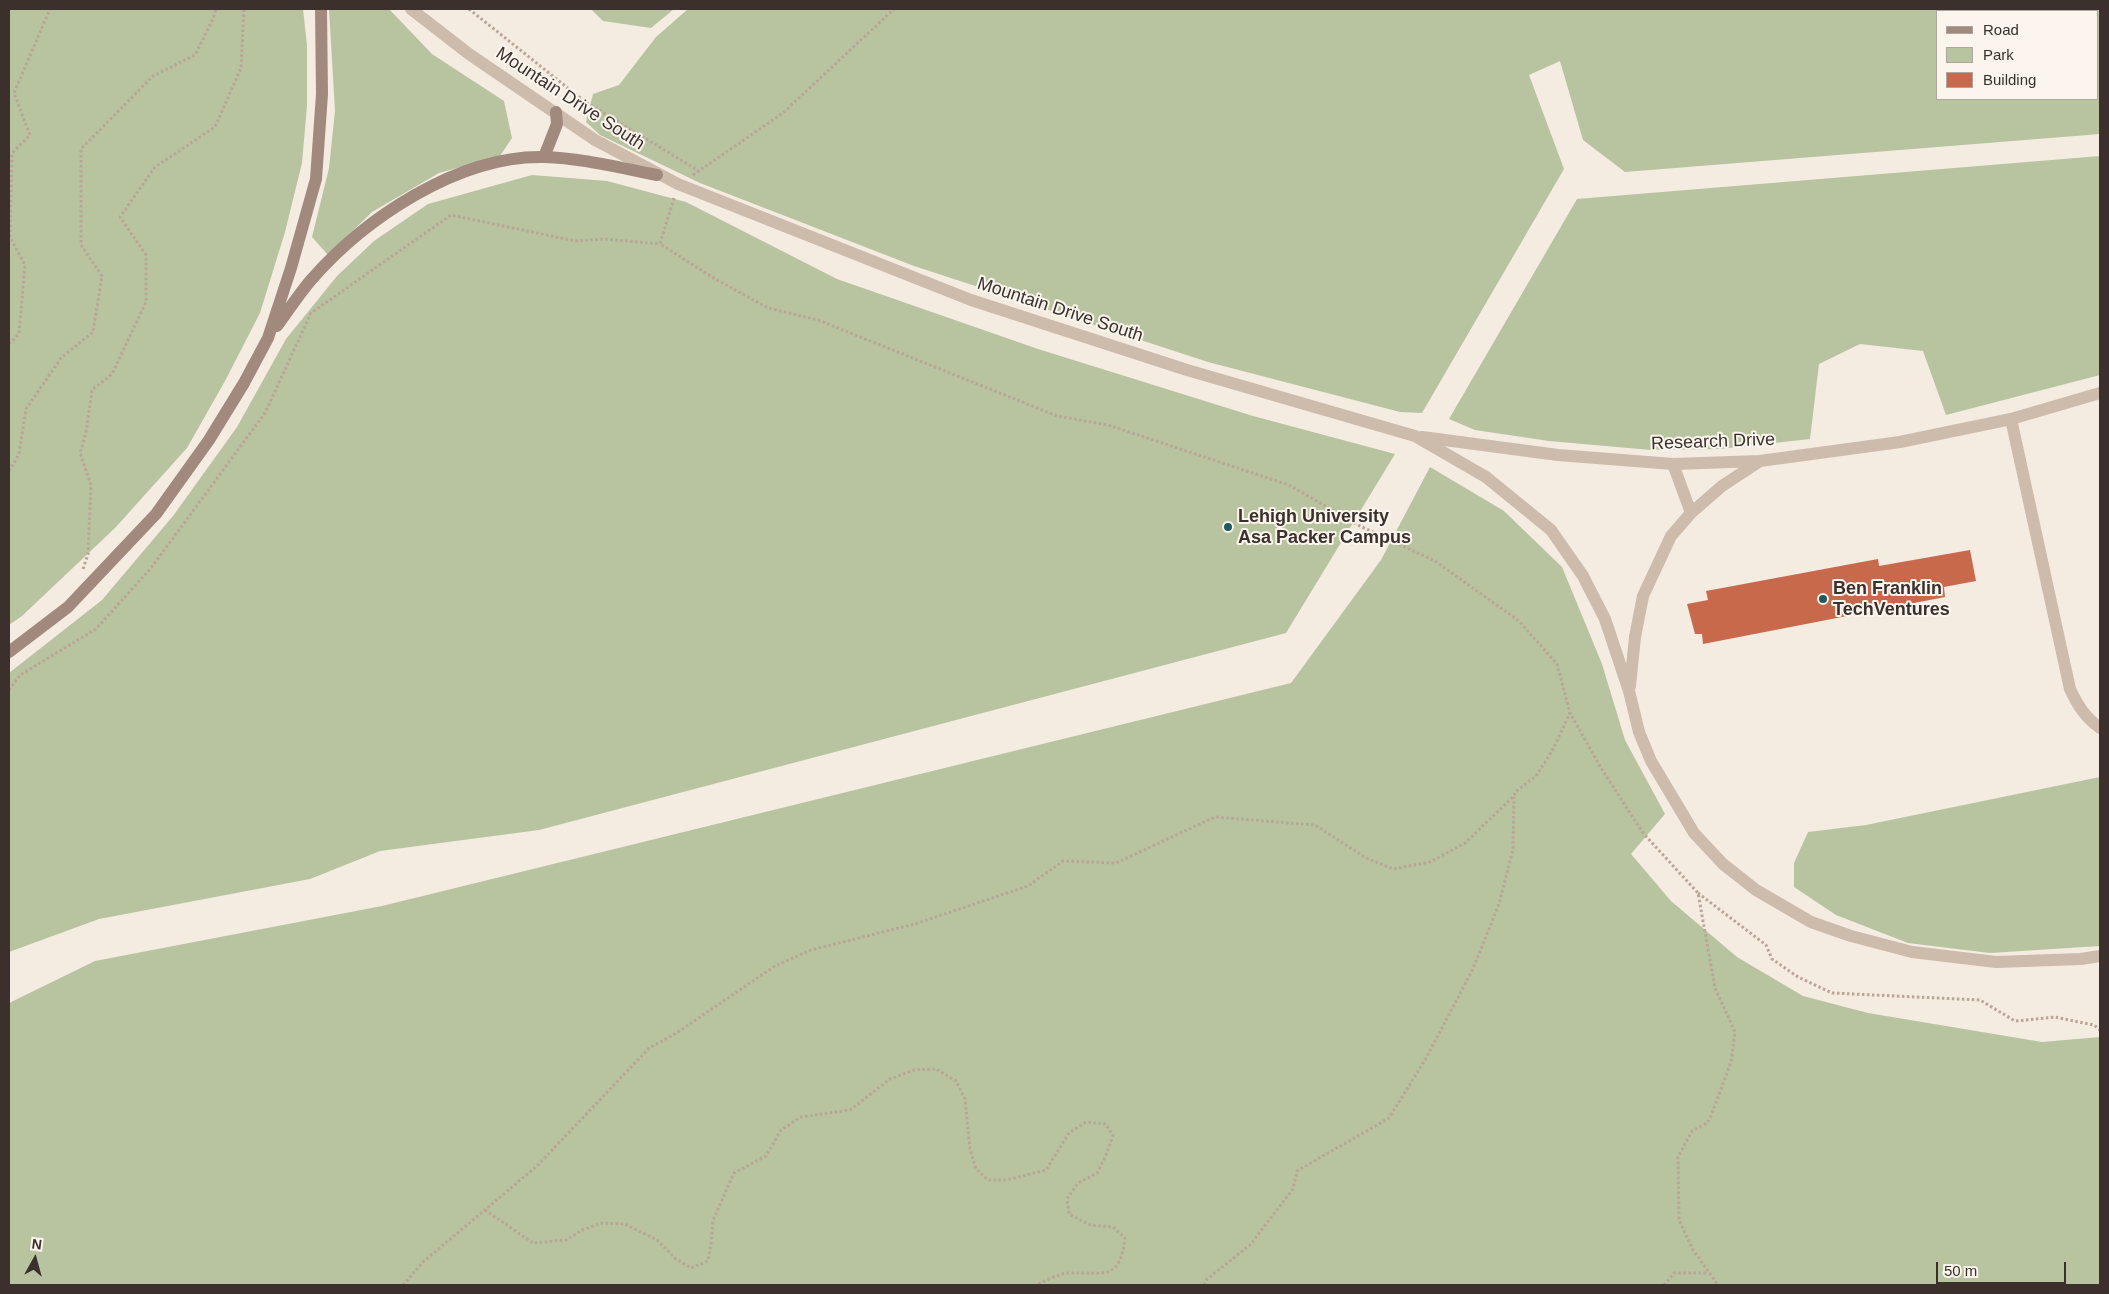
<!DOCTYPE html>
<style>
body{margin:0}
#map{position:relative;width:2109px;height:1294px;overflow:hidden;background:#f4ebe1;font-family:Helvetica,sans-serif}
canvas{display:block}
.frame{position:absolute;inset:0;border:10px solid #3b302b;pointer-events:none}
.legend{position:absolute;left:1936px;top:10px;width:162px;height:90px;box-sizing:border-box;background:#fbf5ee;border:1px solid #aea6a0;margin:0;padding:6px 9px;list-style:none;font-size:15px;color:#3b302b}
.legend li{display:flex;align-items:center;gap:10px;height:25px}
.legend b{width:25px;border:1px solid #aea6a0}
.north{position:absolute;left:10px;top:1234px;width:50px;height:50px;-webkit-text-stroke:4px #fbf5ee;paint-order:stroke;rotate:7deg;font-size:14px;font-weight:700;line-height:20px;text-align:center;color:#3b302b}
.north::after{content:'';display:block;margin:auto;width:18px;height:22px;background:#3b302b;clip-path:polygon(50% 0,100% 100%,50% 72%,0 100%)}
.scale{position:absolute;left:1936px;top:1262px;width:130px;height:22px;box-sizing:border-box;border:2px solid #3b302b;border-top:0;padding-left:6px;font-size:15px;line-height:18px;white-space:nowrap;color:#3b302b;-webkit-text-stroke:4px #fbf5ee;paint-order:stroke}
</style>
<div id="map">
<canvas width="2109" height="1294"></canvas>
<div class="frame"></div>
<ul class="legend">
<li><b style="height:6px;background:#a18a7d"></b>Road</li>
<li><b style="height:14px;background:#b8c4a0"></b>Park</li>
<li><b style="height:14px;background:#c8694b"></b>Building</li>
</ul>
<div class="north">N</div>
<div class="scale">50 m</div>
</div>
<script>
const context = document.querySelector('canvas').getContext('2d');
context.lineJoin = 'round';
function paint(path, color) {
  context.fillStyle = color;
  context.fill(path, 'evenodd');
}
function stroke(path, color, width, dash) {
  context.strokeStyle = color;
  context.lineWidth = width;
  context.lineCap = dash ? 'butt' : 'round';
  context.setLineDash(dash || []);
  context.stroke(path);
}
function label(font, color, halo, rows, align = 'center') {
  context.font = font + ' Helvetica,sans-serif';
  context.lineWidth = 4;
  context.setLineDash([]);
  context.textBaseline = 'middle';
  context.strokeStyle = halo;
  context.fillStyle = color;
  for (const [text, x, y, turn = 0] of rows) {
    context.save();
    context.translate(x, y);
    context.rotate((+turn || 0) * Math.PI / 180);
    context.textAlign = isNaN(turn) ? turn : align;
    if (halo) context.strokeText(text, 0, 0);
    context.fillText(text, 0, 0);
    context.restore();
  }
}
paint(new Path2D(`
 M9,9H303L307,45V106L302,163L285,232L260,313L225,381L187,448L115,528L22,616L9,625Z
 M329,9H389L432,54L504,101L512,138L500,156L439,173L372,212L328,255L312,237L329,168L335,111Z
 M591,9H674L651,28L603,21Z
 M688,9H2100V134L1625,172L1583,140L1560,61L1529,75L1564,169L1422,413L1400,412L1208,362L914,266L700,183L600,135L586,122L593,94L619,85L656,37ZM1938,11H2098V99H1938Z
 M2100,156V375L1946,415L1923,351L1860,344L1819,364L1810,439L1720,449L1651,450L1549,441L1475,430L1449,419L1577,199Z
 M532,175L607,181L686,202L837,279L1038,349L1253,416L1395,454L1286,633L539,830L380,851L310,879L99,919L9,952V673L102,600L173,516L237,427L286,339L337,276L374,241L428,204Z
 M1430,467L1504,511L1562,567L1602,664L1625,740L1665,814L1631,854L1671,901L1737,957L1803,996L1868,1013L2042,1042L2100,1037V1285H9V1003L95,961L382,906L1291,683L1381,560Z
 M2100,777V946L1990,953L1908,943L1836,915L1794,887V863L1808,832L1866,825Z`), '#b8c4a0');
paint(new Path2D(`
 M1970,550L1976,581L1944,587L1945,597L1703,644L1702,634H1695L1687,604L1708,600L1706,591L1878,559L1879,566Z`), '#c8694b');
stroke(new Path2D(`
 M469,9L584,101L699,171
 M693,175L783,113L894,9
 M674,198L660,244L717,280L768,308L818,320L1057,416L1108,425L1289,485L1360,526L1435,561L1519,621L1557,664L1570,713L1601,768L1643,833L1698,893L1715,988L1735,1032L1731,1062L1711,1116L1707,1123L1692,1131L1678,1157L1679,1220L1693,1250L1718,1285
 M9,344L19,334L25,265L10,237L12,153L30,135L14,93L50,9
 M9,471L19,454L26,409L61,358L93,332L102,276L81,245V149L153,76L195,55L213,19L216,9
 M83,569L88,554L91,485L80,453L86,433L92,390L112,374L146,302V255L120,217L155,167L215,127L241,68L244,9
 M9,690L20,675L96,629L151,568L265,413L311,313L451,215L575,241L605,239L660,244
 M1698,893L1766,945L1772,959L1798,977L1832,993L1980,1000L2015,1021L2055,1017L2094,1025L2100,1030
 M485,1210L533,1243L566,1240L582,1230L602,1223L625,1224L657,1240L676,1259L691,1268L708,1261L711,1244L713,1220L734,1173L766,1156L781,1130L801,1117L850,1110L890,1079L914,1070L936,1069L956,1081L965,1099L970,1149L976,1169L988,1180H1007L1046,1170L1069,1133L1086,1122L1106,1124L1113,1136L1106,1155L1097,1173L1078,1183L1067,1199L1069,1214L1090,1225L1113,1227L1125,1238C1120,1282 1103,1272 1069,1273C1060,1273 1045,1281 1036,1285
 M403,1285L423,1262L537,1166L649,1048L675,1034L775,966L811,950L915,924L1028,886L1063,861L1116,863L1215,817L1315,825L1366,858L1393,869L1430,862L1465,843L1514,796L1515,792L1536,776L1552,751L1570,713
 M1204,1285L1207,1279L1250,1245L1293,1189L1297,1171L1389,1118L1425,1060L1472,971L1499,904L1513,849L1514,797
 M1664,1285L1674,1273H1708`), '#b9a596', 3, [2.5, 2.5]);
stroke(new Path2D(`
 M411,9L469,54L595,140L678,184L971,300L1187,370L1415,436L1486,477L1551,530L1583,576L1605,619L1629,691L1639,732L1651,761L1694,833L1723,864L1756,890L1811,922L1851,936L1912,952L1996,962L2081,959L2100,956
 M2011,419L2070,689C2078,706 2085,717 2100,728
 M1422,437L1558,455L1673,464L1760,461L1900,442L2011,419L2100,393
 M1673,464L1691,513
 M1630,686L1635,637L1643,596L1671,536L1691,513L1722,486L1760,461`), '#cdbbac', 12);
stroke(new Path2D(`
 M544,157L557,124L556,112
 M277,326C288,311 299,294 311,280C365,218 459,155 544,157C582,158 620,168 657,175
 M9,652L68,607L156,514L209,440L244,383L268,338L291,268L316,179L322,94L321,9`), '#a18a7d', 12);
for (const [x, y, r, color] of [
 [1228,527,5,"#1f5a5e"],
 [1823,599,5,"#1f5a5e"]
]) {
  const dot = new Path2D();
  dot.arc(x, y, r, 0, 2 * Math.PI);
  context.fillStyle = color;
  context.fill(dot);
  stroke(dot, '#fbf5ee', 2);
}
label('18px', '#3b302b', '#fbf5ee', [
 ["Mountain Drive South",570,99,33],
 ["Mountain Drive South",1060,310,18],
 ["Research Drive",1713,442,-2]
]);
label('bold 18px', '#3b302b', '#fbf5ee', [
 ["Lehigh University",1238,517],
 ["Asa Packer Campus",1238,538],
 ["Ben Franklin",1833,589],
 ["TechVentures",1833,610]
], 'left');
</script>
